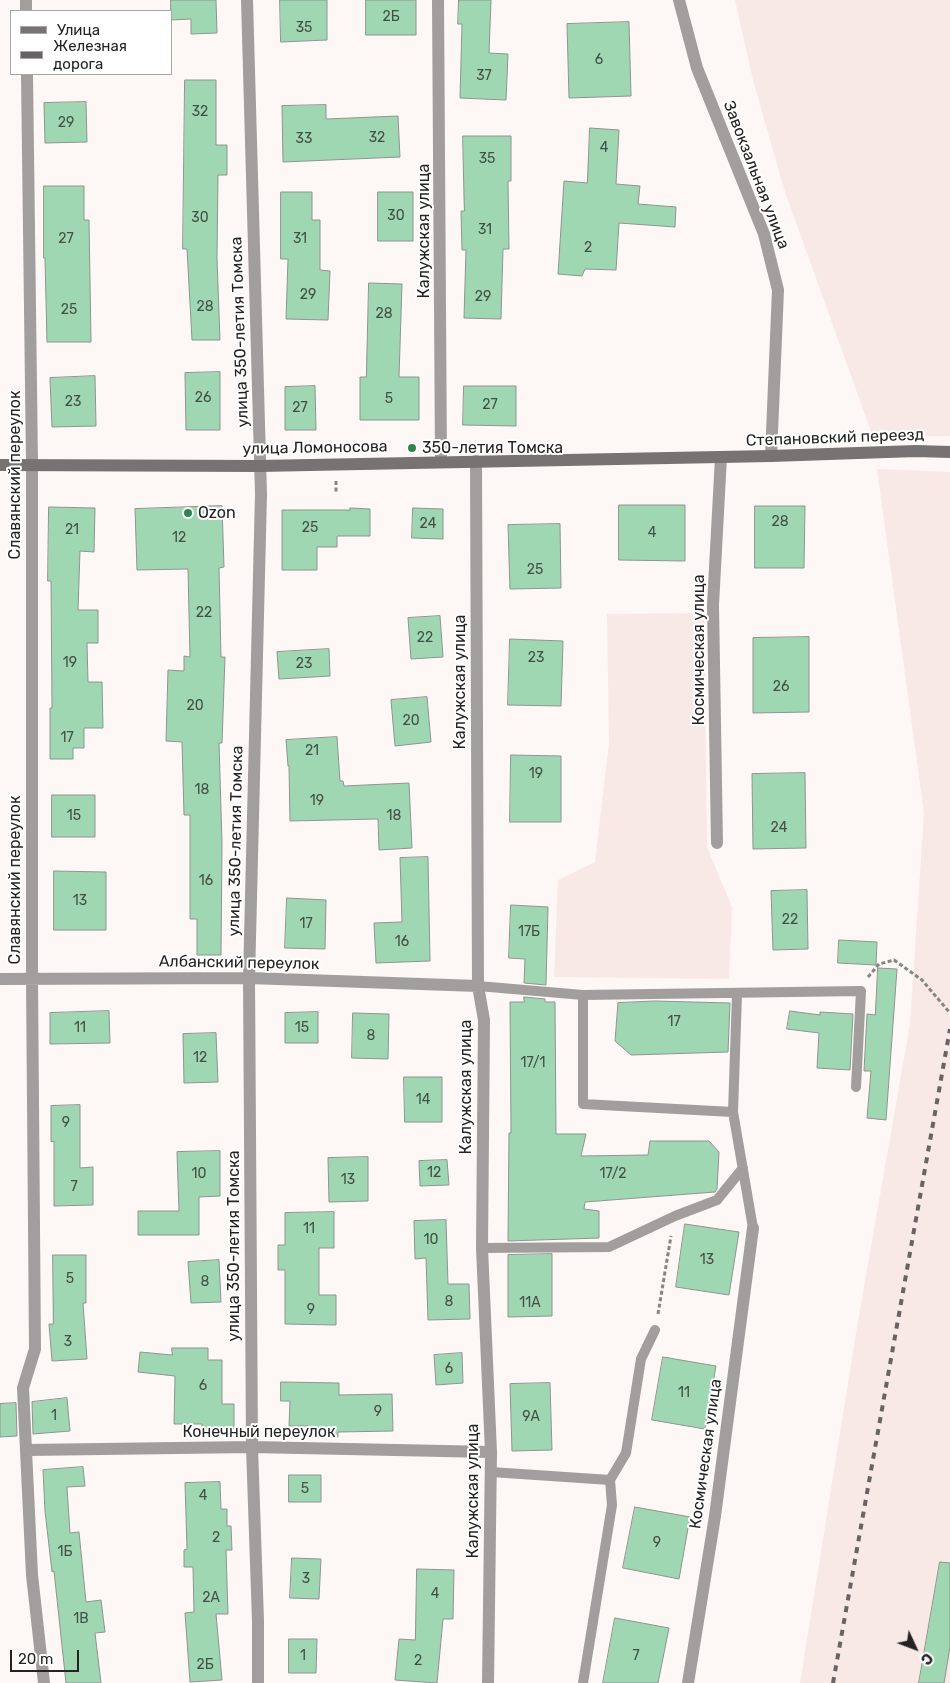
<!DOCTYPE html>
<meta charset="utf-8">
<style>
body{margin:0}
#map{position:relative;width:950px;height:1683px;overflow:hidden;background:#fdf7f5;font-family:Rubik,sans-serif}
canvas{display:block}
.legend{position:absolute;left:10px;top:10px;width:162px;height:65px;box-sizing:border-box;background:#fff;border:1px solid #a8a7a7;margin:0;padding:6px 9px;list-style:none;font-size:15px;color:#252322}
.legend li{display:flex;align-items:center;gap:10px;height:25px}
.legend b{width:25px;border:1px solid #a8a7a7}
.north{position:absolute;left:890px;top:1623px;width:50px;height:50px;-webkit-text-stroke:4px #fff;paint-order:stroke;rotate:133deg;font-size:14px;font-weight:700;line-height:20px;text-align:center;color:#252322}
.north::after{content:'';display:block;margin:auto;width:18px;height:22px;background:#252322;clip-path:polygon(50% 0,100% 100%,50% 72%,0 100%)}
.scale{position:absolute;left:10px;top:1650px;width:69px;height:22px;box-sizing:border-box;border:2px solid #252322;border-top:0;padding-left:6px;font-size:15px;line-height:18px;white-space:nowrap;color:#252322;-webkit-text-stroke:4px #fff;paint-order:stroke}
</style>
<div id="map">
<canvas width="950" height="1683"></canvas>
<ul class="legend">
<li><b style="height:6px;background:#777372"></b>Улица</li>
<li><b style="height:6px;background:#676463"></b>Железная дорога</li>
</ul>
<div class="north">С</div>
<div class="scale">20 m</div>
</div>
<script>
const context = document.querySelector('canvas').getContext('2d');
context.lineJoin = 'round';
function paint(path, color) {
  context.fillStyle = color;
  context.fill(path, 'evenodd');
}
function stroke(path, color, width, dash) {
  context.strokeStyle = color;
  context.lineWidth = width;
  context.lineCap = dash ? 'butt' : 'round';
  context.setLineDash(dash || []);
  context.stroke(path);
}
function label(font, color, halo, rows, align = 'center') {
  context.font = font + ' Rubik,sans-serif';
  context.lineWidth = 4;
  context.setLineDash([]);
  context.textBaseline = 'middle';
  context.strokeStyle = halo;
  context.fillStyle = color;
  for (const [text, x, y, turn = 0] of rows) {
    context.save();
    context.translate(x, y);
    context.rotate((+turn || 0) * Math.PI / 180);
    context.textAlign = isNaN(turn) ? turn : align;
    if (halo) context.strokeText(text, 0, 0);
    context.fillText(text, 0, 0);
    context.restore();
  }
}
paint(new Path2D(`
 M735,0H950V436L873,437L784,189L753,80Z
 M877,469L950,472V1683H800L857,1327L910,1024L924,813Z
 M704,613L707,847L732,907L729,979L554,977L558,880L595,862L609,743L607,614Z`), '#f8e9e6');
const building = new Path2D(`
 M171,0H216L217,33L191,34V19L171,20Z
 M280,0H327V40L281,42Z
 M366,0H416V35H366Z
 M459,0H491L489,53L508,54L506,100L460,98L462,24H458Z
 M629,22L631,96L569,98L567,24Z
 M185,80H216V145H227V175H218L217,258L220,340H192L187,249H183Z
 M86,102L87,142L45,143L44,103Z
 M326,105V119L398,116L400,157L283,162L282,106Z
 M590,128L619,130L616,184L640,186L638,204L676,207L675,227L619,223L616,270L585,269L582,276L558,274L564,181L587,183Z
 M463,136H511V181H508L509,249H503L501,319L464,318L466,250H462L461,211H464Z
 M44,186H84V220H89L91,342H47L45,258H44Z
 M281,192H312V220H320V270L330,271L328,320L286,319L288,259H281Z
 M378,192H413V241H378Z
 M369,283L402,284L399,377H419V420H360V377H366Z
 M220,372V430H186L185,373Z
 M95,376L96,426L52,427L50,378Z
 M315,386L316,430H285V387Z
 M464,386H516V426L463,425Z
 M619,505H685V561L619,560Z
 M222,506L224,567L219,568L221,657H225L222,743H219L222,843L221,955H197V919H190V815H184L182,742L166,741L168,670L184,671V656L190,657L188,569L137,570L135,509Z
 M755,506H805L804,568H755Z
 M49,507L95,508L94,552L80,551L78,610H98V643H87L88,682H102L103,728H84V748H73V759H50V708H52L51,581H48Z
 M350,508L370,509V536H337V547H317V570H282V510H350Z
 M413,508L443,509V539L412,538Z
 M560,524L561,588L510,589L508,525Z
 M440,616L443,657L411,659L408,618Z
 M809,637V712L753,713V638Z
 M510,639L563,641L561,706L508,705Z
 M329,649L330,676L279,679L277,652Z
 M427,697L431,742L395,746L391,700Z
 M337,737L340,781H343L344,786L409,783L412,848L379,850L378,819L290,821L289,766H288L286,740Z
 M511,755L561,756V822H510Z
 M805,773L806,848L753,849L752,774Z
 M52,795H95V837H52Z
 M428,857L430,961L376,963L374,923L402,922L400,858Z
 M54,871L106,872V930H54Z
 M807,890L808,949L773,950L771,891Z
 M287,898L326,900L325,949L285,948Z
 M511,905L548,907L546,985L524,983L525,959L509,958Z
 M839,940L877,942L876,965L838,963Z
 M878,968L897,969L886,1120L867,1118L871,1071H864L867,1014L875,1015Z
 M524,997L545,999V1002H555L556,1134H586L581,1156L648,1155L650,1141H709L719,1152L717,1189L715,1192L585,1202L584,1209L599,1211V1238L508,1241L509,1133H511L510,1002H524Z
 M655,1001L730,1003L728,1052L631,1055L615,1041L618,1003Z
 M109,1011L110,1043L50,1044V1013Z
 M790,1011L820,1015V1012L853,1014L850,1070L817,1068L819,1033L787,1029Z
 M318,1012V1043H285V1013Z
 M353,1013L389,1014L388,1059L352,1058Z
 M216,1033L218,1082L184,1083L183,1034Z
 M404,1077H442V1122H405Z
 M80,1105V1168L93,1167V1205L54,1206V1141L51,1142V1106Z
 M220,1151V1196L199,1197V1235H138V1211H179L177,1152Z
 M368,1157V1201L329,1202L328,1158Z
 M447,1160L449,1185L420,1186L419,1161Z
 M334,1212V1248H319V1295H336V1325L285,1324V1270H278V1245H285V1213Z
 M446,1220L448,1284H469L470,1319L428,1320L426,1258L415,1259L414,1221Z
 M685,1224L739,1232L729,1295L676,1287Z
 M552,1254V1316L508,1317V1255Z
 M53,1255H86V1303H83L87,1359L52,1361L49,1324H53Z
 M219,1260L221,1302L191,1303L188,1262Z
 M172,1348H208V1360H222V1404H234V1431H220V1436H201L202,1424H174L175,1376L138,1372L140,1352L172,1355Z
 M462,1353L463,1383L436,1385L434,1355Z
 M663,1357L716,1366L705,1429L652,1420Z
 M281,1382L339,1383V1395L392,1394L393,1431L338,1432V1437H308V1426H289L290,1401H281Z
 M550,1383L552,1450L512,1451L510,1384Z
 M67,1398L70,1431L33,1434L32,1402Z
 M16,1403L17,1436L0,1437V1404Z
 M83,1467L85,1486L67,1487L70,1533L79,1532L86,1602L101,1600L105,1632L95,1633L101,1683H66L54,1571L52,1572L45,1511L43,1470Z
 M289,1475H321V1502H289Z
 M220,1482L221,1509H227V1526H231L232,1550H226L228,1614H216L222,1680L190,1682L185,1613L194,1612L193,1567H184V1550L187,1549L185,1483Z
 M635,1507L690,1517L679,1579L623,1568Z
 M292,1558L321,1559L319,1599L290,1598Z
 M940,1562L950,1563V1647L944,1683H919Z
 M417,1569L454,1570L453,1619H443L437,1683L395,1680L399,1639L415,1640Z
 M615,1618L669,1628L658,1683H603Z
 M289,1639H317L316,1673H289Z`);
paint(building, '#9fd7b2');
stroke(building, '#8f9491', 1);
stroke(new Path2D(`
 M336,481V493
 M868,977L879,964L894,960L922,980L950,1013
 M658,1314L671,1236`), '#878482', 3, [4, 2.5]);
stroke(new Path2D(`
 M478,986L583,995L861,991L856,1087
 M737,994L733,1112L753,1228
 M583,995V1104L733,1112
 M482,1248L609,1247L675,1216L717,1200L743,1168
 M491,1472L610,1480
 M583,1683L612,1505L610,1480L626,1453L641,1359L655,1330`), '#a19e9d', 10);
stroke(new Path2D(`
 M26,0V11
 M247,0L261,494L249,978L252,1447L258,1621V1683
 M438,0L441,461
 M679,0L697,68L764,234L778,290L771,456
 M27,74L32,464V979L35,1349L23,1388L32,1575L44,1683
 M476,461L478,986L484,1020L482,1248L491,1452L488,1683
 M717,843L713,605L721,457
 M0,979L249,978L478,986
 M26,1450L252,1447L491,1452
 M688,1683L715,1516L753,1228`), '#a19e9d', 12);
stroke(new Path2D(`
 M0,465L259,466L771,456L916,451L950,452`), '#777372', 12);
stroke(new Path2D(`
 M833,1683L950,1029`), '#676463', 4, [6, 6]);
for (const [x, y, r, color] of [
 [412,448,5,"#328354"],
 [188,513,5,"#328354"]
]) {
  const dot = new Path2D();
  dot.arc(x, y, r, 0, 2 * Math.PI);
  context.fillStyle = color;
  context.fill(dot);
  stroke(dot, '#fff', 2);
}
label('14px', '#445046', null, [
 ["2Б",391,17],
 ["35",304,28],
 ["6",599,60],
 ["37",484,76],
 ["32",200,112],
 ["29",66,123],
 ["32",377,138],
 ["33",304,139],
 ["4",604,148],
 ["35",487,159],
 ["30",396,216],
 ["30",200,218],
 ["31",485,230],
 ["27",66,239],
 ["31",300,239],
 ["2",588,248],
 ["29",308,295],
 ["29",483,297],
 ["28",205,307],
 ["25",69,310],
 ["28",384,314],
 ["26",203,398],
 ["5",389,399],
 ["23",73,402],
 ["27",490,405],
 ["27",300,408],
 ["28",780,522],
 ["24",428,524],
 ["25",310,528],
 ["21",72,530],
 ["4",652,533],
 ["12",179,538],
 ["25",535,570],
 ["22",204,613],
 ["22",425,638],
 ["23",536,658],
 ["19",70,663],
 ["23",304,664],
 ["26",781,687],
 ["20",195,706],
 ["20",411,721],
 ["17",67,738],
 ["21",312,751],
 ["19",536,774],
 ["18",202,790],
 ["19",317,801],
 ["15",74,816],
 ["18",394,816],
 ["24",779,828],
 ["16",206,881],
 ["13",80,901],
 ["22",790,920],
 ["17",306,924],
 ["17Б",529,932],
 ["16",402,942],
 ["17",674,1022],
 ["11",80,1028],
 ["15",302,1028],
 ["8",371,1036],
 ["12",200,1058],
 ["17/1",533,1063],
 ["14",423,1100],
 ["9",66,1123],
 ["12",434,1173],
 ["10",199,1174],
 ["17/2",613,1174],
 ["13",348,1180],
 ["7",74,1187],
 ["11",309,1229],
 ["10",431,1240],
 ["13",707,1260],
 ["5",70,1279],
 ["8",205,1282],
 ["8",449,1302],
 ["11А",530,1303],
 ["9",311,1310],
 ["3",68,1342],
 ["6",449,1369],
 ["6",203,1386],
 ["11",684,1393],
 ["9",378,1412],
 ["1",54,1416],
 ["9А",531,1417],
 ["5",305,1489],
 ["4",203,1496],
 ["2",216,1538],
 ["9",657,1543],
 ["1Б",65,1552],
 ["3",306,1579],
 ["4",435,1594],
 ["2А",211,1598],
 ["1В",81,1619],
 ["1",303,1656],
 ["7",636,1656],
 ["2",418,1661],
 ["2Б",205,1665]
]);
label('16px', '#252322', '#fff', [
 ["Завокзальная улица",756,175,69],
 ["Калужская улица",424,231,-90],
 ["улица 350-летия Томска",240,332,-92],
 ["Степановский переезд",835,438,-2],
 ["улица Ломоносова",315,448,-1],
 ["Славянский переулок",15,475,-90],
 ["Космическая улица",699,650,-90],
 ["Калужская улица",460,682,-90],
 ["улица 350-летия Томска",236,841,-89],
 ["Славянский переулок",15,880,-90],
 ["Албанский переулок",239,963,1],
 ["Калужская улица",466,1087,-90],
 ["улица 350-летия Томска",234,1246,-90],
 ["Конечный переулок",259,1432],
 ["Космическая улица",706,1454,-82],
 ["Калужская улица",473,1491,-90]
]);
label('16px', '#252322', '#fff', [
 ["350-летия Томска",422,448],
 ["Ozon",198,513]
], 'left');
</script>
